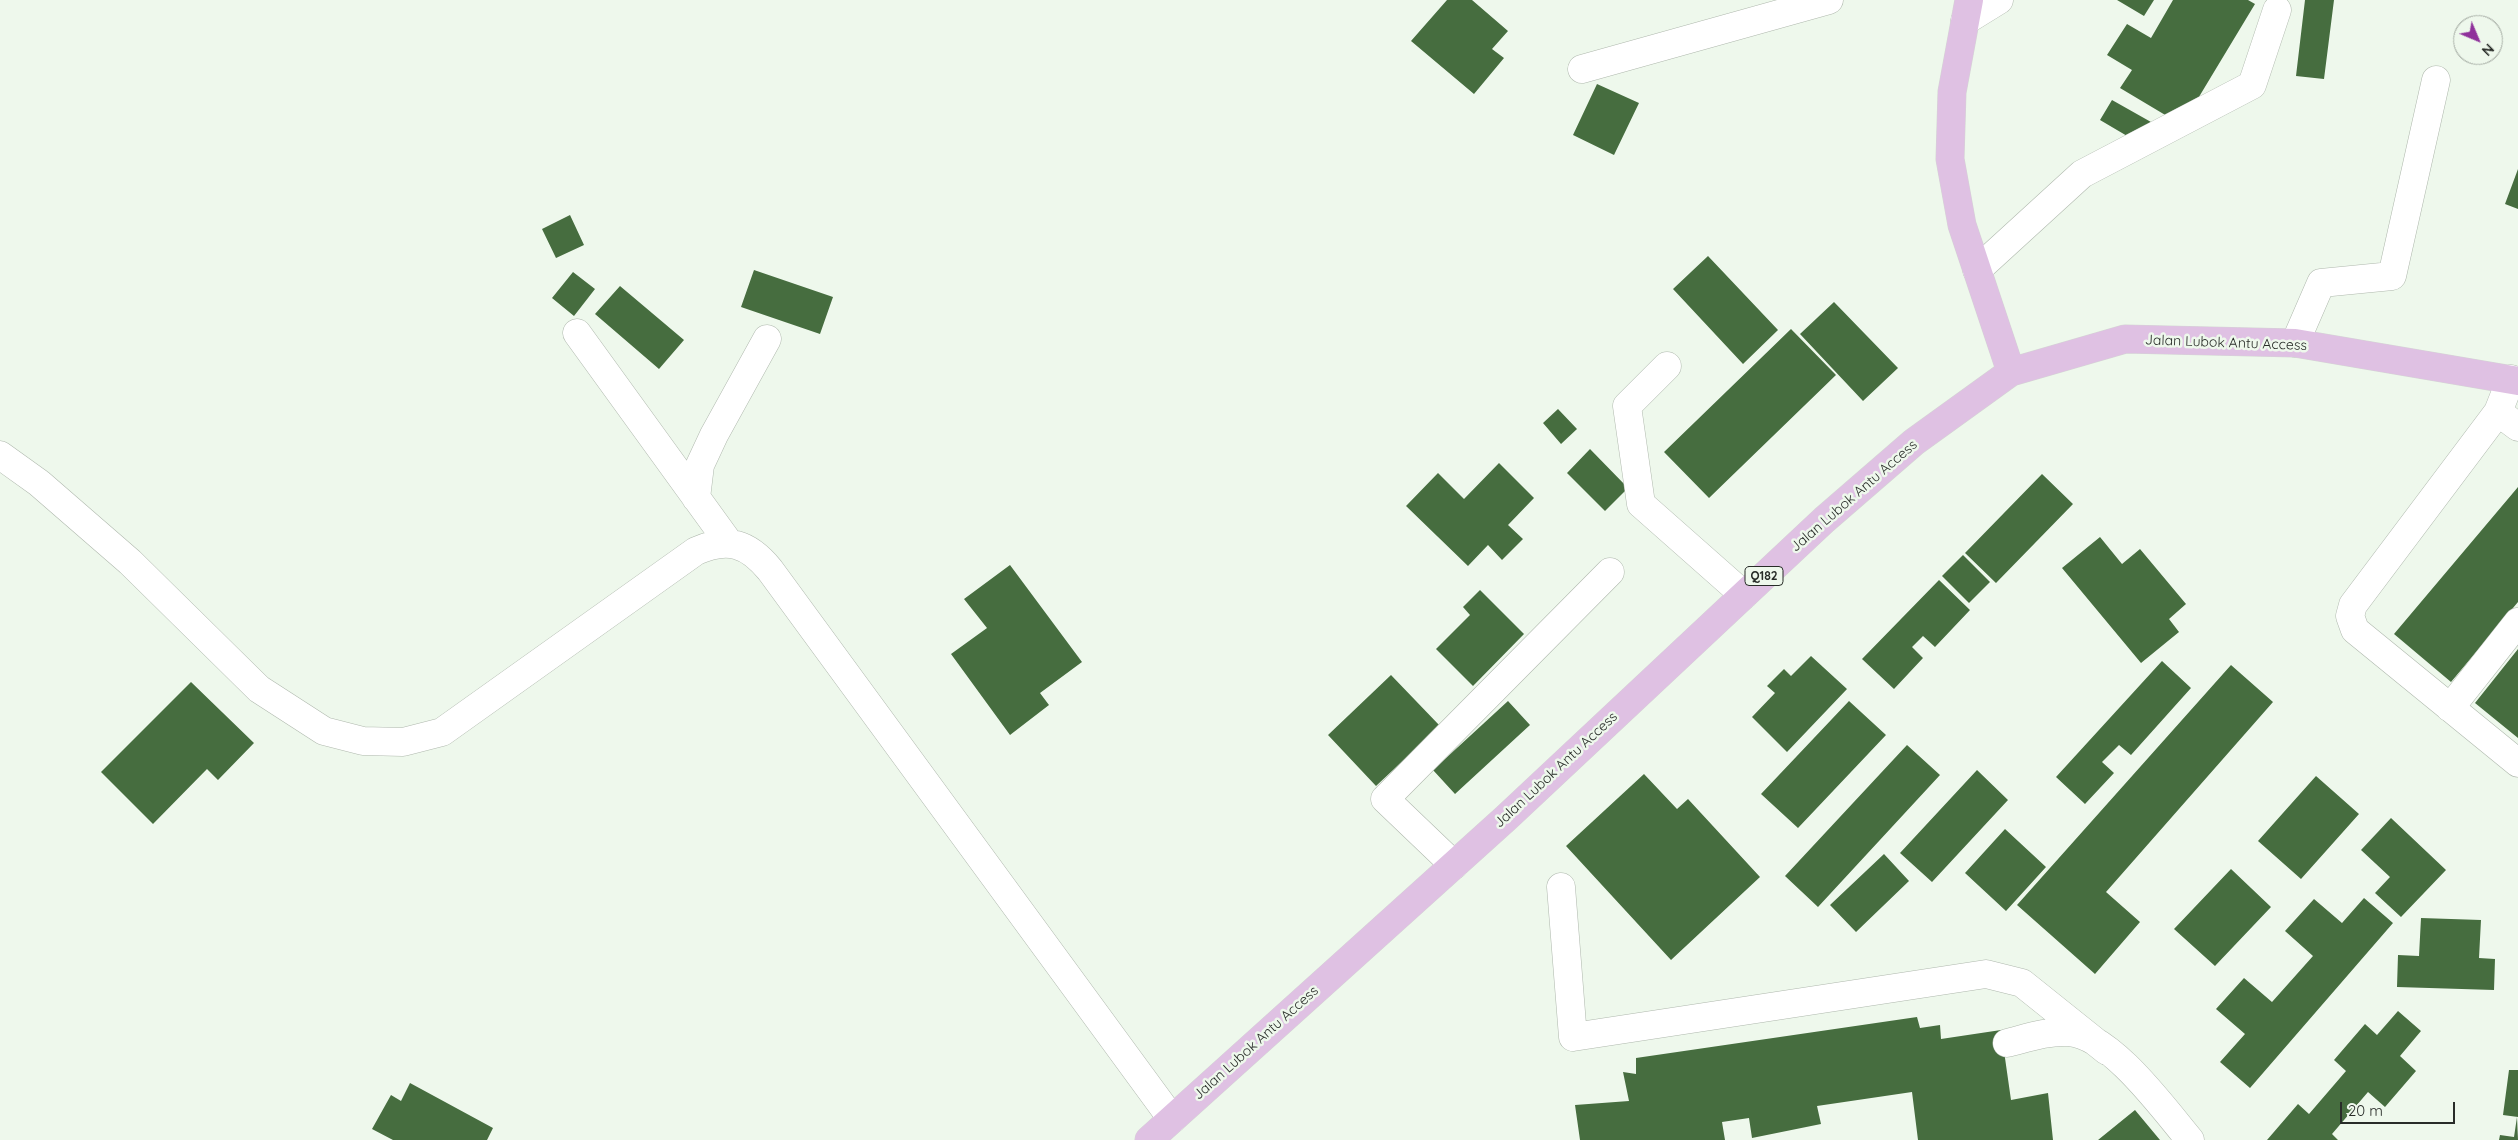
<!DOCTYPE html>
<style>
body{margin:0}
#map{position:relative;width:2518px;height:1140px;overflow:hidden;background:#eef8ec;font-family:Quicksand,sans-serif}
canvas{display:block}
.north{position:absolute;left:2453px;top:15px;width:50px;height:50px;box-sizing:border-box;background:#eef8ec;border:1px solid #9fa69e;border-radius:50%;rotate:135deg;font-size:14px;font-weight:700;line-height:20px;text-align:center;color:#282c28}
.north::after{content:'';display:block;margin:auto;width:18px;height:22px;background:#8f319b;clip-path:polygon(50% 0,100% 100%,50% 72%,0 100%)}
.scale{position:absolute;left:2340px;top:1102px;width:115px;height:22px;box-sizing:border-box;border:2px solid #282c28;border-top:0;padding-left:6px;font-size:15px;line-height:18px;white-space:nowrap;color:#282c28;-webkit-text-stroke:4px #eef8ec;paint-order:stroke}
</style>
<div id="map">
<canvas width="2518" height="1140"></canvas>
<div class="north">N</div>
<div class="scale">20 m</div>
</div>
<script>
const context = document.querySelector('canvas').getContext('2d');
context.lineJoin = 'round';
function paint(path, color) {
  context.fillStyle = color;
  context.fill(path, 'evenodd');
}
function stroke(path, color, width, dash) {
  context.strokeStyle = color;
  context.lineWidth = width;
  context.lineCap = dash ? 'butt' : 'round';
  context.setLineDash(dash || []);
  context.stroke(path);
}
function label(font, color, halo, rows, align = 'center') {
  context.font = font + ' Quicksand,sans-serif';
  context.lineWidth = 5;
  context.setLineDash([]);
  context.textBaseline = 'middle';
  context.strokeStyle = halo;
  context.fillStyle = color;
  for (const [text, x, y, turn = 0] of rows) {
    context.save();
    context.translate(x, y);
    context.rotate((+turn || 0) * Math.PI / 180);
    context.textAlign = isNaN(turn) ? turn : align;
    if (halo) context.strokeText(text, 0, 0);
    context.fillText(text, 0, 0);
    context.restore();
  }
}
paint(new Path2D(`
 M1447,0H1472L1508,31L1492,49L1504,58L1474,94L1411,41Z
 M2117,0H2154L2144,16Z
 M2173,0H2248L2255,4L2182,125L2120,88L2132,70L2107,55L2127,24L2151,38Z
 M2305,0H2334L2324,79L2296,76Z
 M1597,84L1639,103L1614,155L1573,135Z
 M2112,100L2151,122L2139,143L2100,120Z
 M2518,169V209L2505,204Z
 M570,215L584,245L556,258L542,229Z
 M1708,256L1778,330L1743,364L1673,289Z
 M754,270L833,297L820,334L741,307Z
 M573,272L595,289L574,316L552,298Z
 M620,286L684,340L659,369L595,314Z
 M1834,302L1898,368L1863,401L1800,334Z
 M1791,329L1836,375L1709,498L1664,452Z
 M1558,409L1577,429L1561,444L1543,423Z
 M1590,449L1628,488L1605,511L1567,473Z
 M1499,463L1534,498L1508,525L1523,539L1502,560L1488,545L1468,566L1406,506L1438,473L1464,499Z
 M2042,474L2073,504L1996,583L1965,553Z
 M2518,487V602L2451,682L2394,634Z
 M2100,537L2122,564L2140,549L2186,604L2169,619L2179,632L2141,663L2062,568Z
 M1963,555L1990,582L1969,603L1942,576Z
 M1010,565L1082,662L1040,693L1049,705L1010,735L951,654L987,628L964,599Z
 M1939,580L1970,610L1935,647L1923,636L1912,647L1923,658L1894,689L1862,659Z
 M1480,590L1524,634L1473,686L1436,649L1470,615L1463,607Z
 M2518,649V738L2475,703Z
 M1811,656L1847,689L1787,752L1752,717L1775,693L1767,686L1784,669L1791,676Z
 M2162,661L2191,688L2131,755L2119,745L2102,762L2114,773L2085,804L2056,777Z
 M2231,665L2273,702L2106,892L2140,922L2095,974L2017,905Z
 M1391,675L1440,726L1376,786L1328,735Z
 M191,682L254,743L218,780L207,769L153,824L101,772Z
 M1508,701L1530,725L1455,794L1433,770Z
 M1849,701L1886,735L1798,828L1761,794Z
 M1907,745L1940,775L1818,907L1785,876Z
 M1977,770L2008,800L1932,882L1900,853Z
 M1644,774L1677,809L1688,799L1760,877L1671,960L1566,846Z
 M2316,776L2359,814L2301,879L2258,841Z
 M2391,818L2446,870L2401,917L2375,893L2390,877L2361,850Z
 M2005,829L2046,867L2006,911L1965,873Z
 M1884,854L1909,881L1856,932L1830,905Z
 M2231,869L2271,907L2215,966L2174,929Z
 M2364,898L2393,923L2250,1088L2220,1062L2245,1034L2216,1009L2244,978L2272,1002L2313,956L2285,931L2314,899L2342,923Z
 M2421,918L2481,920L2479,958L2495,959L2494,990L2397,987L2398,955L2419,956Z
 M2398,1011L2421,1031L2400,1056L2416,1071L2385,1107L2368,1092L2332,1134L2338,1140H2267L2298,1104L2309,1114L2346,1071L2334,1060L2365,1024L2377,1035Z
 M1917,1017L1920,1028L1940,1025L1941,1039L2001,1030L2011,1100L2048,1093L2053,1140H1918L1912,1092L1817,1106L1821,1124L1752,1138L1749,1118L1722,1122L1725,1140H1580L1575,1105L1629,1101L1623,1072L1636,1074V1058Z
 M2509,1070H2518V1117L2503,1115Z
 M410,1083L493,1128L487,1140H393L372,1129L391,1095L401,1101Z
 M2135,1110L2160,1140H2098Z
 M2517,1117L2518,1140H2499L2500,1135L2514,1137Z`), '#466d3f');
const minor = new Path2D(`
 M1965,21L1999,0
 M1582,69L1829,0
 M1977,270L2082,174L2252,85L2277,10
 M577,333L729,543
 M2295,343L2321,283L2392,276L2436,80
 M1667,366L1627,406L1641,504L1744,595
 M2511,379L2498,412L2353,605L2350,616L2355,630L2518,763
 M2498,412L2518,427
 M0,455L39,483L130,562L259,689L324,731L363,741L403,742L442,732L696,551C728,537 748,543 770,570L1172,1119
 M696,498L700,465L714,435L767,339
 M2450,708L2518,622
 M1454,865L1385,799L1610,572
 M1561,887L1573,1037L1986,974L2022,983L2107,1051
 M2007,1043C2027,1038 2047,1031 2068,1032C2110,1034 2164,1109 2190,1140`);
const major = new Path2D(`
 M1969,0L1952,92L1950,159L1962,225L2011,372
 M1149,1140L1506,818L1824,520L1914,442L2011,372L2125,339L2295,343L2518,381`);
stroke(minor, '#afb8ad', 29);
stroke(major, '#d4d5d4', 29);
stroke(minor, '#fff', 28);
stroke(major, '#dfc1e3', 28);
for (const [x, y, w] of [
 [1764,576,38]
]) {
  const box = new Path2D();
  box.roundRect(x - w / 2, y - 9.5, w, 19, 4);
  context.fillStyle = '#eef8ec';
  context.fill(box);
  stroke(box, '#282c28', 1);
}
label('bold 12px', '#282c28', null, [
 ["Q182",1764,576]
]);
label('14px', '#282c28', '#eef8ec', [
 ["Jalan Lubok Antu Access",2226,343,2],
 ["Jalan Lubok Antu Access",1854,496,-41],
 ["Jalan Lubok Antu Access",1556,770,-43],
 ["Jalan Lubok Antu Access",1256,1043,-42]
]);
</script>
